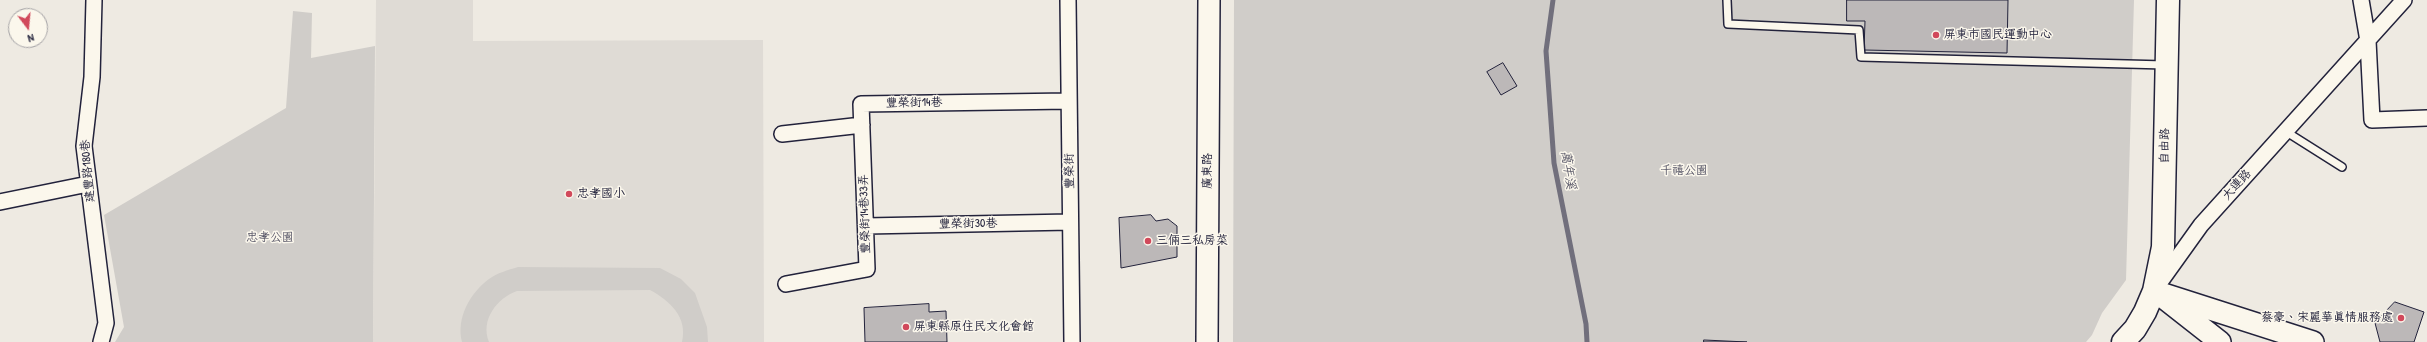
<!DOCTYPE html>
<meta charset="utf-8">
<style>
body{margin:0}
#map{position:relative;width:2427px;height:342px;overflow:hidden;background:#eeeae2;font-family:"Patrick Hand",sans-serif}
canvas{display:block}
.north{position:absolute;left:8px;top:8px;width:40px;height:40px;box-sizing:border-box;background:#fbf7ec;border:1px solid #a4a2a5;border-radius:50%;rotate:164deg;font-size:11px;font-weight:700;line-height:16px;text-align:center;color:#22223b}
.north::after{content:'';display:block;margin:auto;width:14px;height:18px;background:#d1495b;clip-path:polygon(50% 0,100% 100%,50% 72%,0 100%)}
</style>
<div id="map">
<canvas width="2427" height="342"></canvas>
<div class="north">N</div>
</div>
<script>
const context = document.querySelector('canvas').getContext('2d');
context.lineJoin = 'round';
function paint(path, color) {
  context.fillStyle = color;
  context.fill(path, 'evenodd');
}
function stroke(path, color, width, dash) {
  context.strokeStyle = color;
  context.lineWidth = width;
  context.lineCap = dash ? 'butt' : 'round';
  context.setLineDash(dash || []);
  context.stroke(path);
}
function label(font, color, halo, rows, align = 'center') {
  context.font = font + ' "Patrick Hand","LXGW WenKai TC",sans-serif';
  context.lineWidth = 3;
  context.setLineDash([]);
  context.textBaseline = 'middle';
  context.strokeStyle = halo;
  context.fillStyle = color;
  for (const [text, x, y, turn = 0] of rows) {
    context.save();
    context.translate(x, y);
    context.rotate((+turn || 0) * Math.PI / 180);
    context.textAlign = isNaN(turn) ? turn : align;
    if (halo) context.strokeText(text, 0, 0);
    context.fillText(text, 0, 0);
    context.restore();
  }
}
paint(new Path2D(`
 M376,0H473V41L763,40L764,342H373Z`), '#dfdbd5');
paint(new Path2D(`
 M1234,0H2134L2126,280L2102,313L2092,335L2086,342H1233Z
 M293,11L312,13L311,58L375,46L373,342H115L124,327L104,215L286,108Z
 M518,267L660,268L681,279L695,293L707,327L708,342H682C688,317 670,301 650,290L517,291C497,298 480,320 489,342H462C456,318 470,293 489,279C497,273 508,270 518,267Z`), '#d0cdc9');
stroke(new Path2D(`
 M1553,0L1546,51L1554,163L1586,324L1587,342`), '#716f7c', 5);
const building = new Path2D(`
 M1847,0H2008L2007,53L1864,50L1865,21H1847Z
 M1503,63L1517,86L1501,95L1487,72Z
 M1151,215L1156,221L1168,219L1177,226V257L1121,268L1119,218Z
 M2395,302L2424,312L2414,342H2380L2375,323Z
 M929,304V312L946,311L947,342H865L864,308Z
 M1704,340L1747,342H1704Z`);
paint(building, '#bcb8b8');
stroke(building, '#22223b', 1);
const lane = new Path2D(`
 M1727,0L1728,24L1859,30L1861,57L2165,65
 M2285,131L2342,167`);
const street = new Path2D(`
 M94,0L92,77L84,146L106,323L101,342
 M1068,0L1072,342
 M2361,0L2368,41L2372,120L2427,118
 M782,134L862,125
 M0,202L88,184
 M866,226L1070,222
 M786,284L867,269L861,104L1069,101
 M2158,285L2201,225L2404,0`);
const secondary = new Path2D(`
 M2154,291L2313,342
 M2164,298L2220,342
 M1207,342L1209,0`);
const primary = new Path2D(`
 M2123,342L2135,329L2145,312L2154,291L2163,247L2168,0`);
stroke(lane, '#22223b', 10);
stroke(street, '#22223b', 18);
stroke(secondary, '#22223b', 24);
stroke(primary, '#22223b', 25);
stroke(lane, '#fbf7ec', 7);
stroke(street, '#fbf7ec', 15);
stroke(secondary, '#fbf7ec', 21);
stroke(primary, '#fbf7ec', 22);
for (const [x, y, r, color] of [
 [1936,35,4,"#d1495b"],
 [569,194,4,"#d1495b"],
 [1148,241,4,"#d1495b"],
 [2401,318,4,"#d1495b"],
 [906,327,4,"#d1495b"]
]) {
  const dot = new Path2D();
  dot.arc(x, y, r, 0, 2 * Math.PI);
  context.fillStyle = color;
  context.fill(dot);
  stroke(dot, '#fbf7ec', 1.5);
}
label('12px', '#22223b', '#fbf7ec', [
 ["屏東市國民運動中心",1944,35],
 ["忠孝國小",577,194],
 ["三倆三私房菜",1156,241],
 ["蔡豪、宋麗華真情服務處",2393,318,"right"],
 ["屏東縣原住民文化會館",914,327]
], 'left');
label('12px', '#22223b', '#fbf7ec', [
 ["豐榮街14巷",914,103,-1],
 ["自由路",2165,146,-89],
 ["建豐路180巷",88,171,-95],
 ["豐榮街",1070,171,-91],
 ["廣東路",1208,171,-90],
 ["大連路",2237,185,-48],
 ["豐榮街14巷33弄",865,214,-92],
 ["豐榮街30巷",968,224,-1]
]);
label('12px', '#565566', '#fbf7ec', [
 ["千禧公園",1684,171],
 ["忠孝公園",270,238]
]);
label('italic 13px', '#575666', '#fbf7ec', [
 ["萬年溪",1568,170,81]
]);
</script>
